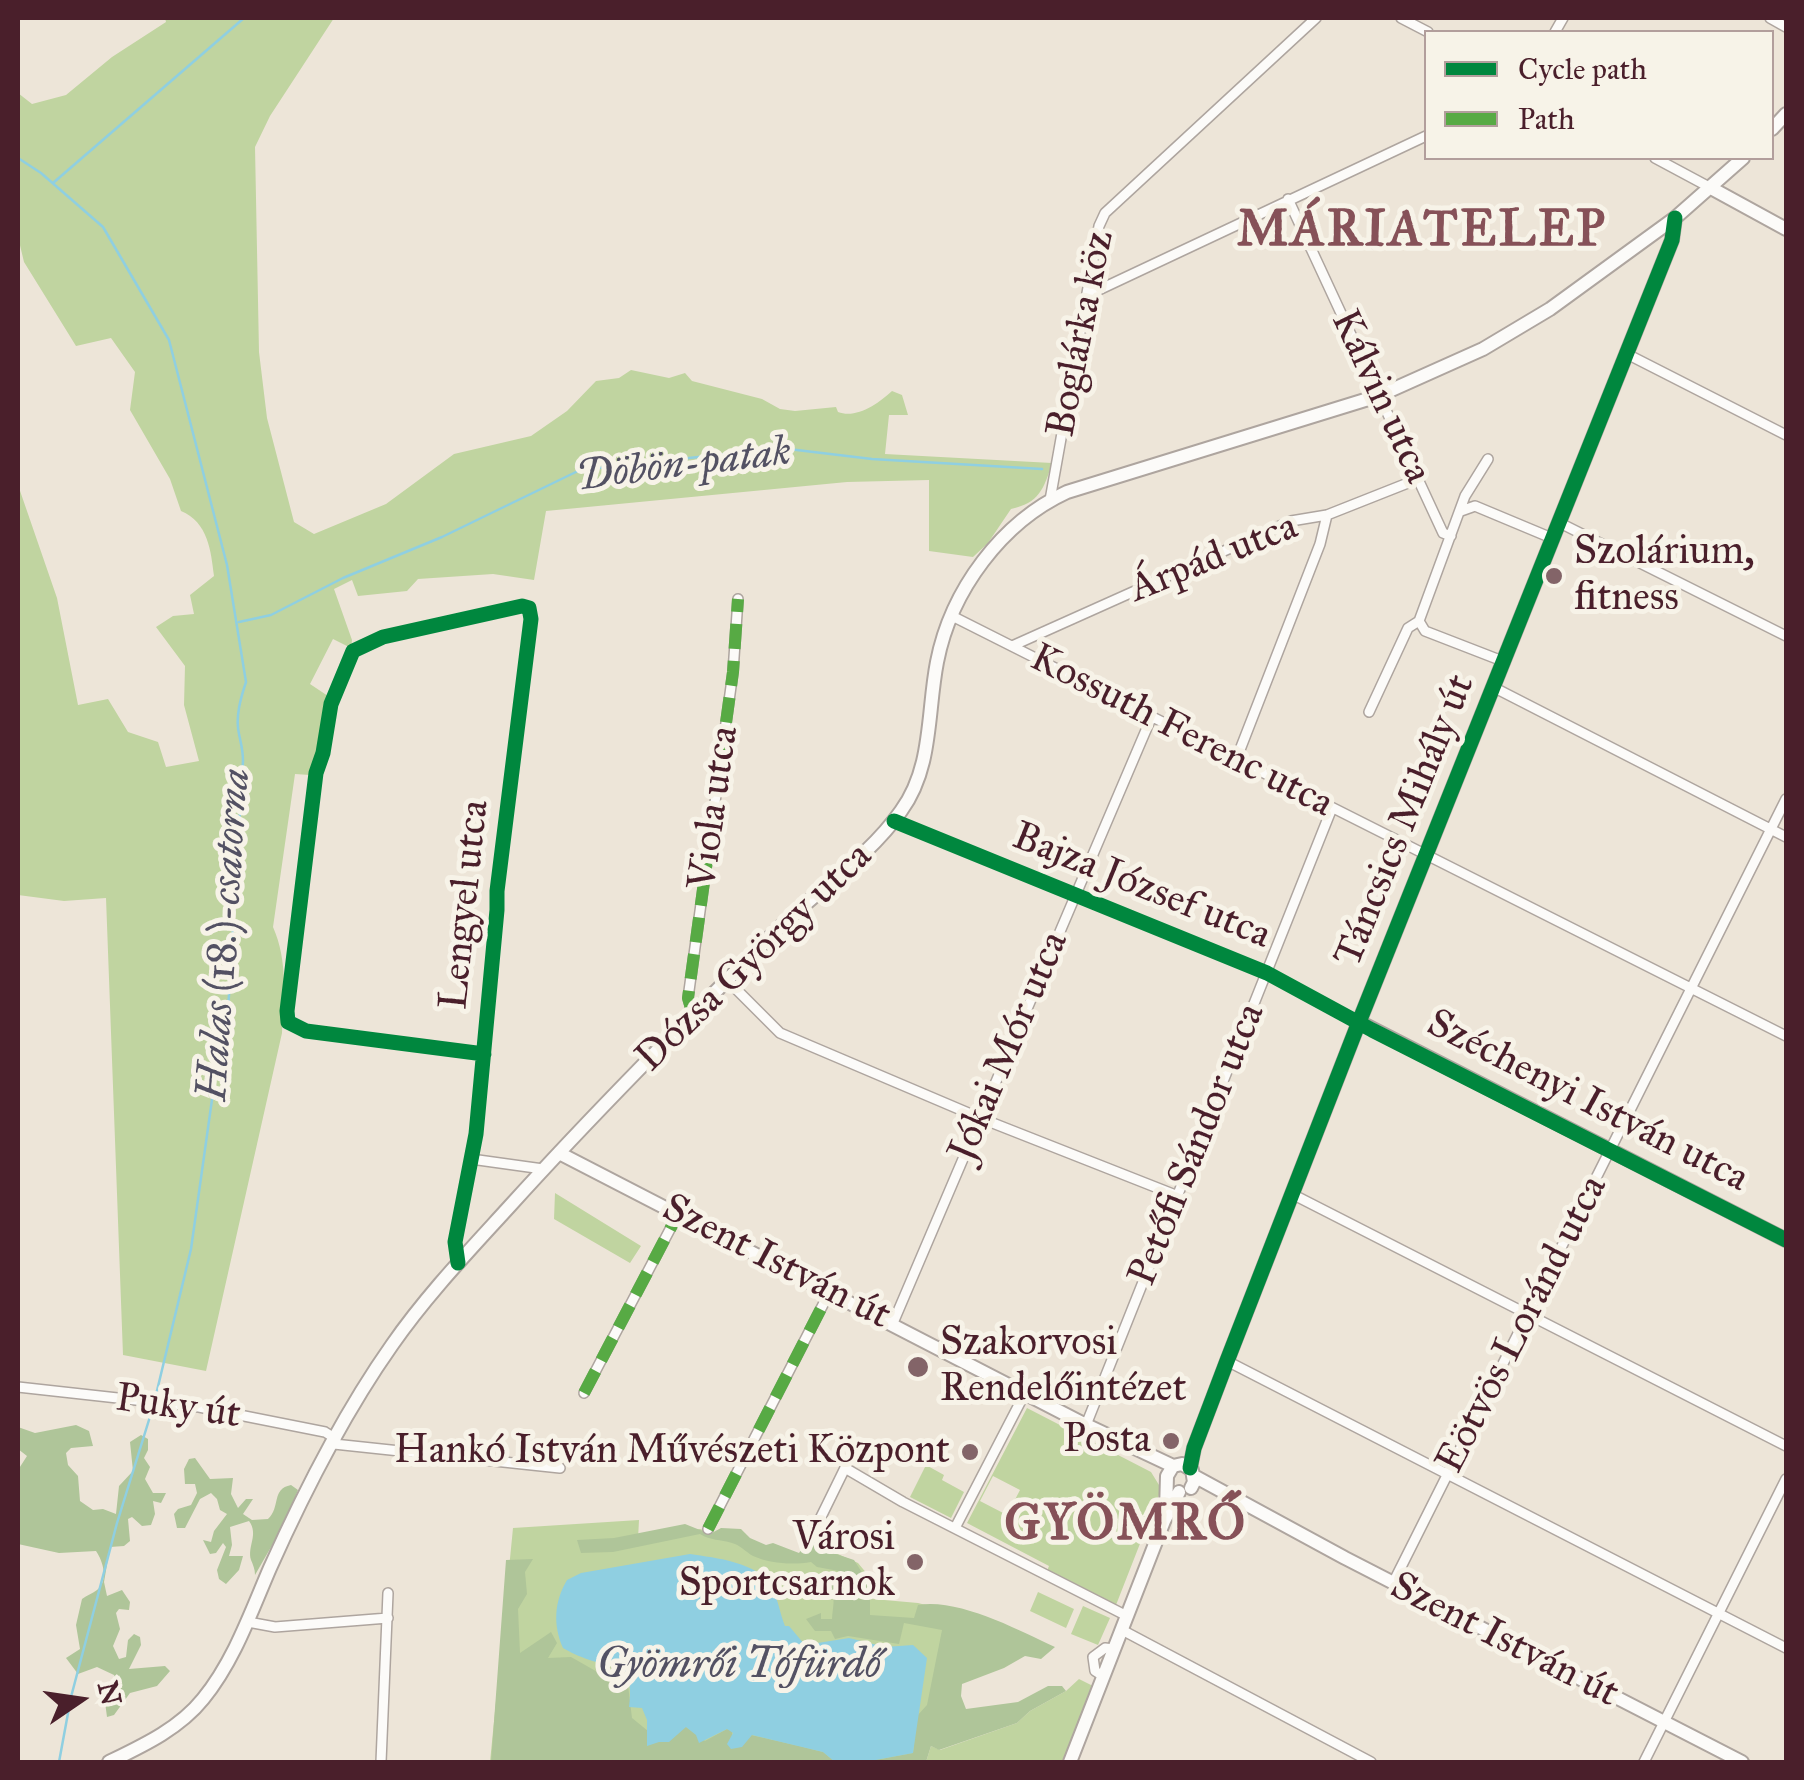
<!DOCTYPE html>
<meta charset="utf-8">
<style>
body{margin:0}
#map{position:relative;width:1804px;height:1780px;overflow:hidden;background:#ede5d8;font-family:"IM FELL Great Primer",serif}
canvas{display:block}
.frame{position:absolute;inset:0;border:20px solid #4a1f2b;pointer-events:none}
.legend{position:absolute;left:1424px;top:30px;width:350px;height:130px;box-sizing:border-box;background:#f7f3e8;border:2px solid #b29e9c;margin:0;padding:12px 18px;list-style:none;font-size:30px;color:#4a1f2b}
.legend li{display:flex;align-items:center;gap:20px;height:50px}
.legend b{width:50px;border:2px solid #b29e9c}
.north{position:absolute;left:30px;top:1650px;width:100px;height:100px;-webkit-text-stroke:8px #f7f3e8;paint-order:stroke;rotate:77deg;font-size:28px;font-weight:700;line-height:40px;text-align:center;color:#4a1f2b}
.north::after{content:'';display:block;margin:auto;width:35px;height:45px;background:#4a1f2b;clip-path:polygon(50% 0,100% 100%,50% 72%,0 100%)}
</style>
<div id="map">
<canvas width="1804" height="1780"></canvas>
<div class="frame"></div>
<ul class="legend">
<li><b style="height:12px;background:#00873e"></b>Cycle path</li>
<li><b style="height:12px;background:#57aa44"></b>Path</li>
</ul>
<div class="north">N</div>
</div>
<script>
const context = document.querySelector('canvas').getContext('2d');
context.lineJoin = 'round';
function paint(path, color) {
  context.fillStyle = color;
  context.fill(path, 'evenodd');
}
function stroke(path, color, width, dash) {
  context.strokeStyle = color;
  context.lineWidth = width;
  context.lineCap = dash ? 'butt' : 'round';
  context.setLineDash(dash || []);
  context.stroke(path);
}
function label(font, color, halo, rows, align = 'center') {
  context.font = font + ' "IM FELL Great Primer",serif';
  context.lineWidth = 10;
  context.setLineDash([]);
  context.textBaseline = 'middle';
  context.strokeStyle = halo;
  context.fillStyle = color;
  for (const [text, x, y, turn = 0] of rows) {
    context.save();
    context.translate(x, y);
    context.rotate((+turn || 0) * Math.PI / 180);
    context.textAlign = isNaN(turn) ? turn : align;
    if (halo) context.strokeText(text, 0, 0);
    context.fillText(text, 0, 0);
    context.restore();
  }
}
paint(new Path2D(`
 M165,18H334L270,116L255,147L259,352L267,418L294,522L314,534L386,504L454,454L531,436L567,411L596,381L619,378L631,370L669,378L685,373L692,381L762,399L780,409L795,411L836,407L838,412C856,419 878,404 892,391L902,395L908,415H889L885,454L1052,463C1044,489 1039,503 1011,509L988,543L973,557L929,551V480L847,482L546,511L534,580L493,574L418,579L407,591L358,596L352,580L334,589L352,640L351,648L333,639L310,684L331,698L310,775L295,774L273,927C288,961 284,996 282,1033L206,1371L123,1355L106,898L64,901L18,895V485L57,598L78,705L108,699L128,732L158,742L166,767L199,761L184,705L185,666L156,627L173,616L194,614L190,595L214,576C211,551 208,522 181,511L170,479L130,410L135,372L111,338L76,346L24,262L18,237V93L32,104L66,95L112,57L166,22Z
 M555,1193L641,1246L630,1263L554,1219Z
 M1027,1408L1151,1472L1159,1485V1495L1116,1605L1047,1571L1049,1566L967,1523ZM993,1476L1020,1490L1007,1515L980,1501Z
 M926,1465L944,1475L942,1480L964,1492L951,1518L910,1497Z
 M639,1520L638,1539L700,1529L764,1549L802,1557L831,1551L858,1563L878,1587L873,1599L918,1603L957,1613L915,1762H490L513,1528Z
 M1038,1592L1074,1609L1066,1628L1030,1611Z
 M1083,1606L1110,1618L1098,1645L1071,1634Z
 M1079,1679L1095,1687L1067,1762H926L931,1746L940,1750L1017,1723L1030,1711L1066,1691Z`), '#c0d4a0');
paint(new Path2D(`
 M76,1425L89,1431L93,1446L71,1448L66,1453L68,1465L78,1476L80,1501L93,1510L103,1509L116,1514L119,1486L133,1471L130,1442L141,1435L148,1439V1450L144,1458L150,1467L145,1479L153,1493H166L161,1503L153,1501L155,1514L151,1525L142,1526L132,1517L128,1519L130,1541L124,1546L110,1547L104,1582L107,1596L122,1590L130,1602L129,1610L119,1609L116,1613L120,1629L113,1646L119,1659L126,1657L128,1640L134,1634L140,1637L141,1645L129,1669L165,1666L170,1671L157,1686L130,1693L114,1715L107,1717L105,1702L118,1685L114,1675L97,1667L78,1674L66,1658L80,1649L76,1625L82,1599C87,1595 92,1594 97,1590C109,1581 103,1561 96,1551L59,1553L18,1544V1470L27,1456L18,1449V1427L35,1433Z
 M195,1458L210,1479L233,1478L231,1494L238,1508L246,1499H253L243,1514L252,1520L268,1519C281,1507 271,1489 291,1485L298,1490L286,1521L255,1575C255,1569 253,1565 251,1560C247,1546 259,1535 249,1521L230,1527L232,1545L229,1556H243L239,1570L226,1584L219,1579L217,1570L226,1547L223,1543L216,1553L210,1554L203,1540L211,1542L214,1531L227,1514L220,1510L217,1499L211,1493L200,1499L185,1528H177L174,1514L178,1509L191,1505L197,1493L195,1484H185L184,1469L189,1459Z
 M685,1524L710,1534L721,1528L741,1529L750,1538L766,1545L773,1543L799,1553L805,1544L812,1541L827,1548L835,1546L836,1554L854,1560L870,1585V1615L914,1618L918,1605C959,1598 1018,1630 1055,1647L1041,1659L1025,1656L1004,1668L962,1684L961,1696L966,1709L1018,1702L1048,1686H1062L1066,1691L1030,1711L1017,1723L939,1750L931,1746L926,1762H865L913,1753L917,1716L927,1705L942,1630L904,1623L899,1644L848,1636L835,1639L831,1631H815L806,1619L821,1613V1619H832C834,1596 837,1599 821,1578H838L839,1571L817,1567L811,1562C793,1565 771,1564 753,1556C746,1552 740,1545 732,1543C720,1539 711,1541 700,1534L613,1552L581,1553L577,1540L614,1538Z
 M533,1559L525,1572L527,1594L518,1609L520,1653L551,1632L557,1643L548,1658L571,1657L608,1678L621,1671L627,1677L632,1718L648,1731L686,1727L705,1741L727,1729L732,1731V1737L751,1735L799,1746L823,1752L835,1762H491L506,1560Z`), '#afc599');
paint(new Path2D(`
 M690,1554C716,1558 758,1562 772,1587C778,1599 780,1614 785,1626H789L805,1645L849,1638L885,1647L913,1645L927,1658L913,1753L865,1762H835L823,1752L752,1735L742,1747L731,1749L727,1744L733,1733L727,1729L699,1743L696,1735L686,1727L669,1742H659L647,1746V1720L642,1708L629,1707C631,1691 631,1680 622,1665C605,1667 578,1657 563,1648C553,1625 554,1602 567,1580L581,1573Z`), '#8fcfe1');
stroke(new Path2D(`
 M18,158L41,173L103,227L169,340L227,565L246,682C241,697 235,717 239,734C241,744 243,750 243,761L227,1028L217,1064L191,1249L155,1399
 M53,183L244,18
 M239,622L271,615L343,578L442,537L580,470L780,448L872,459L1042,469
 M59,1762L71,1697L117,1523L153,1407`), '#8fcfe1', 2.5);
const street = new Path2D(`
 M1401,18L1428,32
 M1770,18L1786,27
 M1555,32L1563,18
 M1655,158L1711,188
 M1288,199L1443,533L1451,536
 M1088,295L1426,136
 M1625,353L1786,435
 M1050,500L1099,226L1105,213L1316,18
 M1461,511L1475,506L1554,539
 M1560,523L1786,636
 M952,616L1786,1036
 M1419,621L1425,631L1505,662
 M1012,646L1291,521L1327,515L1418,479
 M1495,688L1786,837
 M1369,712L1408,628L1419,621L1465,496L1488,459
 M1236,760L1320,544L1327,515
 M894,821L1267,973L1359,1022
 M727,980L780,1033L980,1118L1178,1196
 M693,1015L688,998L733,672L738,599
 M471,1159L543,1169
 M1292,1194L1786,1446
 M458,1263L455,1242L476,1134L497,910V891L531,619L529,608L522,606L383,637L353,651L331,704L323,753L316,773L287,1011L288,1022L306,1031L484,1054
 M893,1323L1152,716
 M1227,1361L1786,1648
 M18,1387L199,1407L325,1432L336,1439
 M584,1393L678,1214
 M1086,1425L1332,808
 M334,1444L560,1468
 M820,1519L845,1468L903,1502L1127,1616
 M955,1528L1025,1393
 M708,1529L830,1291
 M1393,1583L1786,799
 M248,1622L275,1627L388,1618
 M1122,1630L1371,1762
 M1103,1676L1095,1671L1093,1657L1105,1648L1114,1649
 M381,1762L388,1593
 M1644,1762L1786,1479`);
const secondary = new Path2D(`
 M1772,129L1786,114
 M1711,188L1786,229
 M1359,1022L1786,1240
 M559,1153L1086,1425L1173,1466
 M1190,1468L1194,1448L1227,1361L1359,1022L1672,240L1675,218
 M1194,1476L1345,1558L1742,1762
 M1166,1511L1167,1476L1173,1466L1182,1464L1192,1470L1194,1482L1191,1488
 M109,1762C142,1746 179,1729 203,1699C234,1661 251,1612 270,1568C304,1492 344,1413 392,1345C426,1296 468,1252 509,1207C595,1112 686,1021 777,930C816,891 869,857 901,811C933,767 927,713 937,662C951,590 1002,522 1067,492L1378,396L1483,349L1550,309L1675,218L1743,158
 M1070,1762L1164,1521L1179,1492`);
stroke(street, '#aea59f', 12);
stroke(secondary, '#aea59f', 16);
stroke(street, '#fcfbf9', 9);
stroke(secondary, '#fcfbf9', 12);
stroke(new Path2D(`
 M693,1015L688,998L733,672L738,599
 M584,1393L678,1214
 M708,1529L830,1291`), '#57aa44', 12, [25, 12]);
stroke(new Path2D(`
 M894,821L1267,973L1372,1030L1786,1240
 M458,1263L455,1242L476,1134L497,910V891L531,619L529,608L522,606L383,637L353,651L331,704L323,753L316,773L287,1011L288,1022L306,1031L484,1054
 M1190,1468L1194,1448L1227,1361L1359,1022L1672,240L1675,218`), '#00873e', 15);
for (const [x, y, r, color] of [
 [1554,576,10,"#836468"],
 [918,1367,12,"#836468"],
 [1171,1441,10,"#836468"],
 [970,1452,10,"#836468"],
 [915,1562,10,"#836468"]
]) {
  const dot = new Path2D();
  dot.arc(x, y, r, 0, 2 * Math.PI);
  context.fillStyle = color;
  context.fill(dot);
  stroke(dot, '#f7f3e8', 4);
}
label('40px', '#4a1f2b', '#f7f3e8', [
 ["Boglárka köz",1082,334,-79],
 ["Kálvin utca",1380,397,65],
 ["Árpád utca",1214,559,-22],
 ["Kossuth Ferenc utca",1181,732,27],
 ["Viola utca",715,808,-82],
 ["Táncsics Mihály út",1406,821,-68],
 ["Bajza József utca",1141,887,22],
 ["Lengyel utca",466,905,-84],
 ["Dózsa György utca",755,958,-44],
 ["Jókai Mór utca",1010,1047,-67],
 ["Széchenyi István utca",1587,1102,27],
 ["Petőfi Sándor utca",1198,1145,-68],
 ["Szent István út",776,1263,27],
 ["Eötvös Loránd utca",1523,1325,-63],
 ["Puky út",178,1408,8],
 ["Szent István út",1504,1641,27]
]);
label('40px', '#4a1f2b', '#f7f3e8', [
 ["Szolárium,",1574,553,"left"],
 ["fitness",1574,599,"left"],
 ["Szakorvosi",940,1344,"left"],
 ["Rendelőintézet",940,1390,"left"],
 ["Posta",1151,1441],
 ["Hankó István Művészeti Központ",950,1452],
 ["Városi",895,1539],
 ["Sportcsarnok",895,1585]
], 'right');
label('italic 42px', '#535163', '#f7f3e8', [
 ["Döbön-patak",684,466,-7],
 ["Halas (18.)-csatorna",226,935,-86],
 ["Gyömrői Tófürdő",739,1667]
]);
context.letterSpacing = '2.5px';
label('bold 50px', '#865158', '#f7f3e8', [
 ["MÁRIATELEP",1422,233],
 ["GYÖMRŐ",1126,1527]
]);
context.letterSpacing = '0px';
</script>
